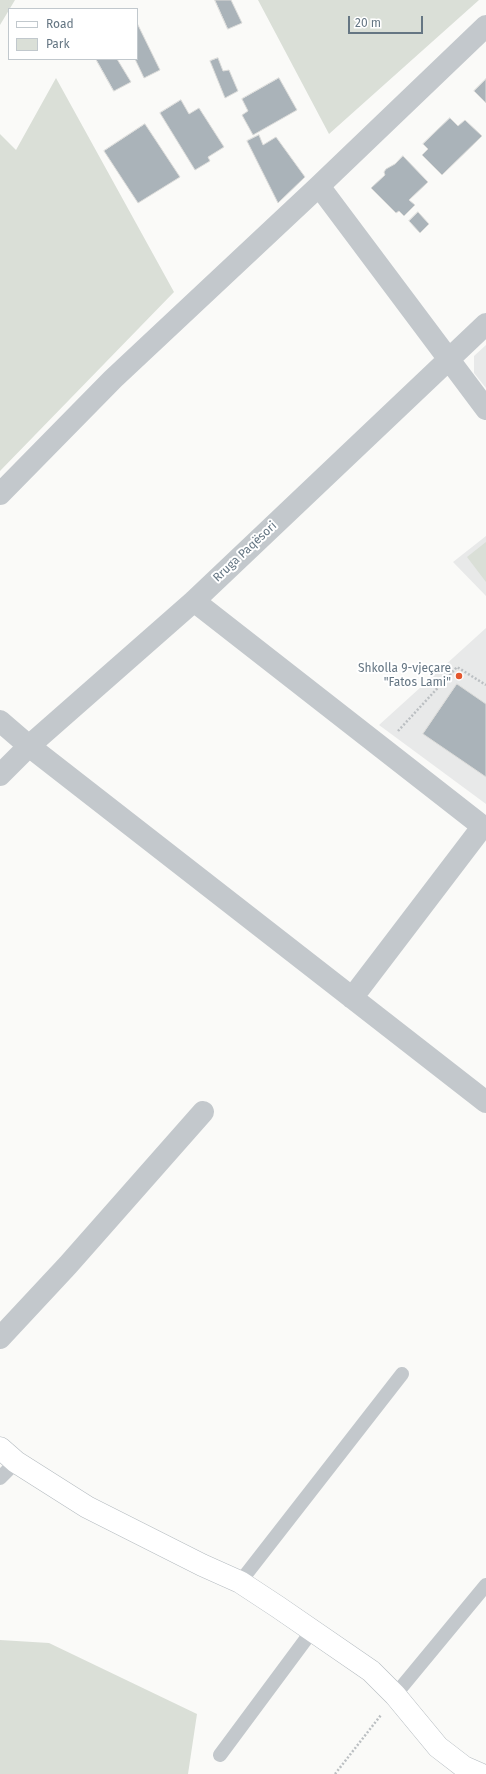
<!DOCTYPE html>
<meta charset="utf-8">
<style>
body{margin:0}
#map{position:relative;width:486px;height:1774px;overflow:hidden;background:#fafaf8;font-family:"Fira Sans",sans-serif}
canvas{display:block}
.legend{position:absolute;left:8px;top:8px;width:130px;height:52px;box-sizing:border-box;background:#fff;border:1px solid #c1c8cd;margin:0;padding:5px 7px;list-style:none;font-size:12px;color:#657683}
.legend li{display:flex;align-items:center;gap:8px;height:20px}
.legend b{width:20px;border:1px solid #c1c8cd}
.scale{position:absolute;left:348px;top:16px;width:75px;height:18px;box-sizing:border-box;border:2px solid #657683;border-top:0;padding-left:5px;font-size:12px;line-height:14px;white-space:nowrap;color:#657683;-webkit-text-stroke:3px #fff;paint-order:stroke}
</style>
<div id="map">
<canvas width="486" height="1774"></canvas>
<ul class="legend">
<li><b style="height:5px;background:#fff"></b>Road</li>
<li><b style="height:11px;background:#dadfd7"></b>Park</li>
</ul>
<div class="scale">20 m</div>
</div>
<script>
const context = document.querySelector('canvas').getContext('2d');
context.lineJoin = 'round';
function paint(path, color) {
  context.fillStyle = color;
  context.fill(path, 'evenodd');
}
function stroke(path, color, width, dash) {
  context.strokeStyle = color;
  context.lineWidth = width;
  context.lineCap = dash ? 'butt' : 'round';
  context.setLineDash(dash || []);
  context.stroke(path);
}
function label(font, color, halo, rows, align = 'center') {
  context.font = font + ' "Fira Sans",sans-serif';
  context.lineWidth = 4;
  context.setLineDash([]);
  context.textBaseline = 'middle';
  context.strokeStyle = halo;
  context.fillStyle = color;
  for (const [text, x, y, turn = 0] of rows) {
    context.save();
    context.translate(x, y);
    context.rotate((+turn || 0) * Math.PI / 180);
    context.textAlign = isNaN(turn) ? turn : align;
    if (halo) context.strokeText(text, 0, 0);
    context.fillText(text, 0, 0);
    context.restore();
  }
}
paint(new Path2D(`
 M486,345V388L474,373V356Z
 M486,536V596L453,562Z
 M486,628V804L379,725Z`), '#e8e9e9');
paint(new Path2D(`
 M0,0H15L0,25Z
 M258,0H479L329,134Z
 M56,78L174,292L0,471V134L16,150Z
 M486,542V582L467,557Z
 M0,1640L49,1643L197,1714L188,1774H0Z`), '#dadfd7');
const building = new Path2D(`
 M215,0H231L242,23L228,29Z
 M137,23L160,70L144,78L135,59H137Z
 M218,58L223,71L229,70L238,91L225,98L210,61Z
 M96,59H117L131,82L114,91Z
 M279,78L297,110L253,135L242,115L248,111L242,99Z
 M486,79V103L474,91Z
 M181,100L189,114L199,108L224,147L208,157L210,161L195,170L160,113Z
 M450,118L458,126L465,120L482,136L442,175L422,155L428,149L423,144Z
 M145,124L180,177L138,203L104,151Z
 M259,135L263,145L276,137L305,177L278,203L247,141Z
 M403,156L428,182L409,200L415,205L404,216L399,211L396,213L371,188L385,175L384,172L386,169L395,164Z
 M418,212L429,224L420,233L409,221Z
 M457,684L486,704V777L423,734Z`);
paint(building, '#aab3b9');
stroke(building, '#dcdcda', 1);
const secondary = new Path2D(`
 M0,1448L16,1462L87,1507L202,1565L240,1582L278,1607L371,1671L395,1695L438,1747L464,1767L480,1774`);
stroke(secondary, '#b3babf', 23);
stroke(new Path2D(`
 M398,731L457,667L486,685
 M335,1774L381,1715`), '#bbbfc2', 2.5, [2, 2]);
stroke(new Path2D(`
 M0,1478L16,1462
 M240,1582L402,1374
 M395,1695L486,1585
 M220,1755L312,1631`), '#c3c8cc', 14);
stroke(new Path2D(`
 M319,186L486,409
 M0,494L113,379L319,186L486,26
 M194,601L486,829
 M0,721L29,746L486,1102
 M0,775L29,746L194,601L486,324
 M352,998L483,826
 M0,1338L68,1265L203,1112`), '#c3c8cc', 22);
stroke(secondary, '#fff', 22);
for (const [x, y, r, color] of [
 [459,676,4,"#e4572e"]
]) {
  const dot = new Path2D();
  dot.arc(x, y, r, 0, 2 * Math.PI);
  context.fillStyle = color;
  context.fill(dot);
  stroke(dot, '#fff', 1.5);
}
label('12px', '#657683', '#fff', [
 ["Rruga Paqësori",245,552,-43]
]);
label('12px', '#657683', '#fff', [
 ["Shkolla 9-vjeçare",451,669],
 ["\"Fatos Lami\"",451,683]
], 'right');
</script>
